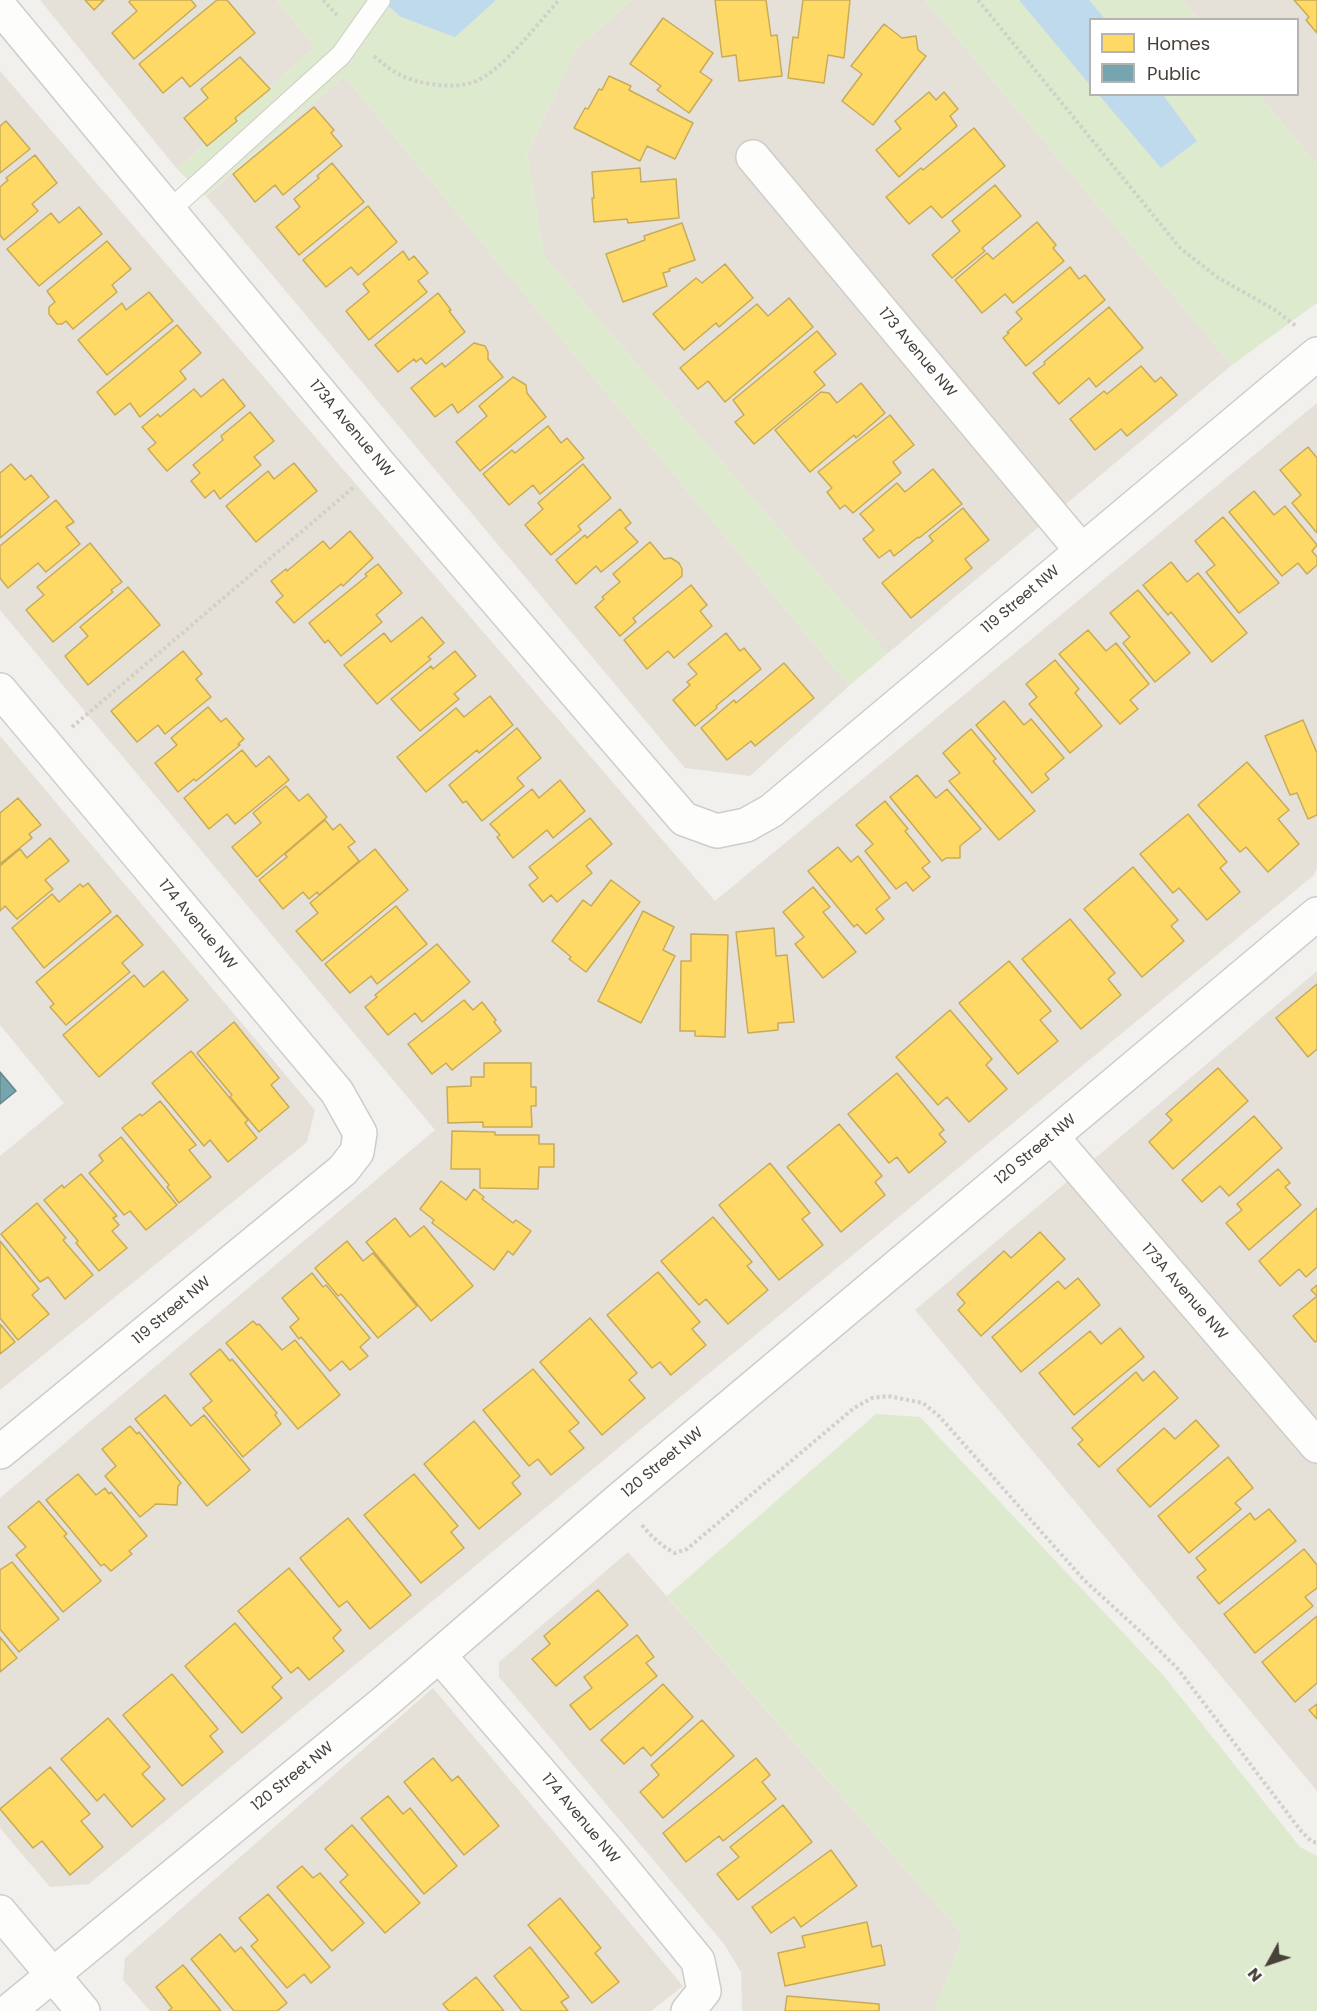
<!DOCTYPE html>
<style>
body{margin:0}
#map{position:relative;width:1317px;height:2011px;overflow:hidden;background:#f1f0ec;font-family:Poppins,sans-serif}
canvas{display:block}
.legend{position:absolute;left:1089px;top:18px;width:210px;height:78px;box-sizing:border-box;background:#fff;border:2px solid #b5b3af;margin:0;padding:8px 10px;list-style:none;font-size:18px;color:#474138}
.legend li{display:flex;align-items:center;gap:12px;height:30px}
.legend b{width:30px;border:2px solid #b5b3af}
.north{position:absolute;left:1239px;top:1933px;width:60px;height:60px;-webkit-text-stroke:4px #fff;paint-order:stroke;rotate:230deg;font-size:16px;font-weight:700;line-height:24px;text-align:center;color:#474138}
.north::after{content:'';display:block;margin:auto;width:21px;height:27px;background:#474138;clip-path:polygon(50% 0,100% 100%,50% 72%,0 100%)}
</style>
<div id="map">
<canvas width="1317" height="2011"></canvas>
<ul class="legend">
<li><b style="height:16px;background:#ffd966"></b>Homes</li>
<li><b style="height:16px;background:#76a5af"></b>Public</li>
</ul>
<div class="north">N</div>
</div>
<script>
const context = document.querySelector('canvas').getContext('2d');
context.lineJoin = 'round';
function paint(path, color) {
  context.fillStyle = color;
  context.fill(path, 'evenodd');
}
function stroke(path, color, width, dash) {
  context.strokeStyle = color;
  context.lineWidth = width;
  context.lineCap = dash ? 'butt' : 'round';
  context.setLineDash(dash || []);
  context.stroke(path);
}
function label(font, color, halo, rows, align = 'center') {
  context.font = font + ' Poppins,sans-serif';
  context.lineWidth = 6;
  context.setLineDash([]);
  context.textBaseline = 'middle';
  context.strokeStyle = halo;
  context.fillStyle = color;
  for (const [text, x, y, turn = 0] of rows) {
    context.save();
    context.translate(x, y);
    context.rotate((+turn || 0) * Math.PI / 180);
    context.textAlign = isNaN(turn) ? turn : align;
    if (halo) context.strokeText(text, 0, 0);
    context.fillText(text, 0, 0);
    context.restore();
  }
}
paint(new Path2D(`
 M40,0H277L315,47L177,169Z
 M632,0H925L1232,365L887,654L544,256L527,154L576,49Z
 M1182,0H1317V165L1259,95L1298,94V20L1198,19Z
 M0,71L715,901L1317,403V868L1314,875L89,1884L50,1887L0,1828V1498L435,1130L0,610Z
 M344,76L849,686L750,776L685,768L206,196Z
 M0,736L315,1110L307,1142L0,1390V1156L64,1103L0,1025Z
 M1317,971V1791L915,1310Z
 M628,1552L963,1935L935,2011H742L741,1972L724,1944L499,1677V1662Z
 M433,1688L683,1986L651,2011H150L123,1980L125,1958Z`), '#e5e1d9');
paint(new Path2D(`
 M277,0H632L576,49L527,154L544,256L887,654L849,686L344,76L205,196L177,169L315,47Z
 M925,0H1182L1198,19L1090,20V94L1259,95L1317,165V303L1232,365Z
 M876,1414L920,1417L1163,1675L1300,1847L1317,1856V2011H935L963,1935L667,1596Z`), '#deeacd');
paint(new Path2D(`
 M382,0H496L455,37L401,17Z
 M1019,0H1089L1105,19L1090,20V85Z
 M1099,95H1163L1197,141L1161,168Z`), '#bfdaed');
const homes = new Path2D(`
 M85,0H104L94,10Z
 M131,0H191L196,6L134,59L112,33L137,11L129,2Z
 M217,0H227L255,33L190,87L182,77L163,93L139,64Z
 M715,0H766L771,36L777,35L782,76L739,81L736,55L722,57Z
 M803,0H850L844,58L828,55L824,83L788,78L793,37L798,38Z
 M1294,0H1317V33L1306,20L1309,17Z
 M663,18L713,53L700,72L712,80L689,113L657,90L661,86L630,64Z
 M884,24L902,38L916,36L918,50L926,56L873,125L842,101L862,74L851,66Z
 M240,57L270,89L235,118L237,121L207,146L184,118L208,98L201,89Z
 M609,76L631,86L629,90L693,123L675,159L647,146L640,161L574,128L585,108L588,109L599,89L602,90Z
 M929,92L936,100L944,92L958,109L950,116L957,126L899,177L876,150L901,129L895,121Z
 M314,107L334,130L331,133L342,146L283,195L275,185L255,202L233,174Z
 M6,121L30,149L0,173V126Z
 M974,128L1005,166L942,218L931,206L909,224L886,197L921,168L923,170Z
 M35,155L57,183L32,204L38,211L4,240L0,235V187L8,180L6,178Z
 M332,163L364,202L299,255L276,227L300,207L294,199L319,178L317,176Z
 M640,168L641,182L676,179L679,218L628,223L627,219L594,222L592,198H594L592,172Z
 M995,185L1021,216L982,248L985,251L952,278L932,255L960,231L952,221Z
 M368,206L397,242L358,275L351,267L326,287L303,260Z
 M79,207L102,234L39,286L7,249L51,213L59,223Z
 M1037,222L1056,245L1053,248L1064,261L1013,303L1005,294L982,313L955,280L987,253L993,259Z
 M682,223L695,260L669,269L670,271L663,273L667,286L623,302L606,254L645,240L644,236Z
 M107,241L131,269L112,285L117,292L73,329L66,321L62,324H57L49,314V307L55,302L47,291Z
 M403,251L409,260L414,256L428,273L418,281L427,292L369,340L346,311L369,292L363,284Z
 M725,264L753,298L719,327L716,323L684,350L653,314L696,278L702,283Z
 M1070,267L1079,279L1085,275L1105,300L1026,366L1003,338L1009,333L1007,332L1022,319L1016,312Z
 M149,292L173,321L107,375L78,340L122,303L126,310Z
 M438,293L451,310L449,311L465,332L426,364L421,358L416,362L414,359L398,372L375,345Z
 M789,298L813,327L725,402L708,381L698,389L680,368L757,304L768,316Z
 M1109,307L1143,348L1096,387L1089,378L1059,404L1033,373L1045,364L1044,362Z
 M177,325L201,353L180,371L186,379L140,417L130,403L115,415L97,392Z
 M817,331L836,354L814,372L825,385L754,444L735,422L744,415L733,400Z
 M474,343L485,346L488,352V359L503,377L458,413L452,404L435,417L411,388L442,363L445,367Z
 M1141,366L1155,382L1161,377L1177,395L1127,436L1121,429L1095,450L1070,419L1104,391L1107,394Z
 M513,377L526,385L527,393L546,417L480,471L456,442L487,416L479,406Z
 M223,379L245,406L167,471L148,449L156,443L142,427L158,414L160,417L194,389L201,397Z
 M861,383L885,413L856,438L854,435L810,472L775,430L821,392L829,393L837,403Z
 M250,412L274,441L254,457L261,465L220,499L214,490L205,498L191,481L200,473L193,465L223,440L221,436Z
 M890,415L914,445L893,462L901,473L853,513L845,505L840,509L827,492L832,488L818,472Z
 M548,426L561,443L567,438L584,458L540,494L533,485L509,505L483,474L512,450L515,453Z
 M1308,447L1317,458V533L1292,503L1301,495L1280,470Z
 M294,463L317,491L256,542L226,506L268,471L274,479Z
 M11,464L25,480L31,475L49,497L0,538V473Z
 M583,464L611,498L578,526L581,530L551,555L525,525L543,509L538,503Z
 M933,469L962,504L919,538L918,537L894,556L890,550L879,558L863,539L874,530L860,514L897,483L905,492Z
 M1254,491L1274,515L1285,506L1317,545L1312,551L1317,557V565L1307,574L1298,563L1282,576L1229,512Z
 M56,500L74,522L66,527L80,544L46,572L38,563L8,588L0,578V546Z
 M963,508L989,540L965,559L972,568L911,618L882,583L933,541L929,536Z
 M620,509L631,523L625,528L638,542L601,572L596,566L576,584L556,560L585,535L587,538Z
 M1223,517L1279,583L1239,613L1206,572L1215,565L1195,541Z
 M350,531L373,558L343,586L341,584L294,623L276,602L283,596L271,581L286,569L287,571L323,541L330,549Z
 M650,542L664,559L671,558L679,563L682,569V576L633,618L636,622L620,636L595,607L604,599L602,597L620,582L613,574Z
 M90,543L122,582L111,590L113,592L53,642L26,610L44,595L37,587Z
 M1171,562L1187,582L1198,573L1247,633L1212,662L1171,612L1168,615L1143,585Z
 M378,564L402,593L376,615L382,622L341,656L328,640L325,643L309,623L367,576L365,574Z
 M691,585L707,605L700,611L712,626L674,658L668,651L647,669L624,640Z
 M128,587L160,625L88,685L65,656L88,636L80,627Z
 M1138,590L1190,653L1155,682L1123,643L1130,637L1110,613Z
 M422,617L444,643L428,657L431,659L377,704L344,665L384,633L391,642Z
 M1088,630L1106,651L1116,643L1149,684L1130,700L1138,709L1120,724L1059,654Z
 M726,633L740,651L744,648L761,669L716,706L717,708L695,726L673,700L690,685L687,682L697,674L688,664Z
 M183,651L202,674L196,679L211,697L165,734L158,725L137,742L111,711Z
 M455,651L476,676L454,694L459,699L420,731L391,699L431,666L433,669Z
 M1055,660L1079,689L1075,693L1102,726L1070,753L1029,704L1037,697L1026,684Z
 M784,663L814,698L755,746L751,741L727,760L701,728L734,700L736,703Z
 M490,696L513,725L479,753L477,750L426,792L397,757L456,708L464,717Z
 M1004,701L1024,725L1031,719L1064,758L1045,774L1049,779L1032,793L976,725Z
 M208,707L221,722L226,718L244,739L238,744L240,745L196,781L194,779L178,792L155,763L177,745L171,738Z
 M1303,720L1317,753V815L1308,819L1297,793L1290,795L1265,736Z
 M517,728L541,758L517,778L524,786L482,821L466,801L463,803L449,785Z
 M971,729L996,759L993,761L1035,811L999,840L949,781L960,773L943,753Z
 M242,750L256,767L269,756L289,780L235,824L227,814L209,829L184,798Z
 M1247,762L1289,810L1278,819L1299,844L1268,872L1246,847L1240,852L1198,805Z
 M917,775L936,798L947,789L981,829L960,846V858H946L942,861L890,797Z
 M560,780L585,811L553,838L547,830L513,858L497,837L500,835L490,824L532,789L539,798Z
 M286,786L299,801L308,794L327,817L257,877L232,847L261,823L253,813Z
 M18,798L41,825L29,834L32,838L0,864V813Z
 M885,801L908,829L905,831L930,862L922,868L930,877L913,891L906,882L896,889L865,851L873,844L856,825Z
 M1188,814L1227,862L1220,868L1240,892L1207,920L1179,888L1173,893L1140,854Z
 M590,818L612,844L586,866L592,873L557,902L551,895L543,902L529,885L538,878L529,867Z
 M325,820L333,830L340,824L355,842L348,847L359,861L319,895L317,892L309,899L303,892L283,909L259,880L287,857L285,854Z
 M50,838L69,861L45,880L53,889L17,919L5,906L0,911V866L20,849L27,858Z
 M838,847L851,862L858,856L890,898L876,909L884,919L866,934L857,924L854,927L808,871Z
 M375,849L408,890L322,961L296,931L318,913L310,903Z
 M1133,867L1178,920L1171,926L1184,941L1142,977L1084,909Z
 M611,880L640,902L586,972L569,959L571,957L552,941L583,900L591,906Z
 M88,883L111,912L44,968L12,928L52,894L59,902L80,884L83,887Z
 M813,887L830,907L823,912L856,952L823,978L795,944L804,937L783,912Z
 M396,906L427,944L377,984L371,976L350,993L325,964Z
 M643,911L674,927L663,950L675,956L641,1023L598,1001Z
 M117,915L143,945L122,963L130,972L66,1025L50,1007L54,1004L36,982Z
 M1070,919L1115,973L1108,979L1121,995L1081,1029L1022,959Z
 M774,928L776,956L787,955L794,1022L778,1023V1030L748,1033L736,932Z
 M691,934L728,935L725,1037L695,1036V1031H680L681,961H691Z
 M437,944L470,982L422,1022L415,1013L388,1035L365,1007L377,997L375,995Z
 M1009,961L1051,1011L1040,1020L1058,1041L1018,1074L959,1003Z
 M163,971L188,1000L99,1077L63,1035L134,975L144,987Z
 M1317,984V1049L1308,1057L1276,1018Z
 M464,1000L473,1010L482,1002L496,1020L494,1022L501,1031L452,1070L446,1063L432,1074L408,1044Z
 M950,1010L992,1059L986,1065L1007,1089L969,1122L947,1097L938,1105L896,1057Z
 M234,1022L279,1078L271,1085L289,1107L259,1132L230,1097L232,1095L197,1053Z
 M191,1051L248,1120L245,1123L257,1138L228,1162L210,1140L204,1146L152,1083Z
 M484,1063H531V1087H536V1106H531L532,1127H483V1122L448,1123L447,1087L471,1086V1077H484Z
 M1218,1068L1248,1101L1173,1169L1149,1142L1172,1120L1166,1114Z
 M897,1073L944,1130L939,1134L946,1142L909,1173L897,1157L889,1163L848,1114Z
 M160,1101L196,1145L189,1150L211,1177L179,1203L167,1187L169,1185L122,1128L140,1114L142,1116Z
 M1254,1116L1282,1148L1229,1196L1220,1186L1202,1202L1182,1180Z
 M839,1124L882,1176L875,1182L885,1195L841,1232L787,1167Z
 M452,1131L495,1132V1135H539V1144H554V1167H539L538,1189L480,1188V1169H451Z
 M121,1137L177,1205L146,1230L130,1211L124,1215L89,1173L103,1161L99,1155Z
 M770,1163L810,1213L802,1219L823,1245L779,1280L719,1205Z
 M1278,1169L1290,1183L1285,1187L1301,1205L1249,1250L1226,1223L1242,1210L1237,1204Z
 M81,1174L117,1216L113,1218L119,1225L112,1231L127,1248L99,1271L76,1243L78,1241L44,1200L62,1185L64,1188Z
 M441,1181L466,1200L474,1189L484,1197L482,1199L513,1223L516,1220L531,1231L513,1255L508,1251L494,1270L432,1223L434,1220L420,1209Z
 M37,1203L66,1238L63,1240L93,1275L65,1299L48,1277L40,1282L1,1234Z
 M1317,1208V1267L1306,1277L1299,1269L1280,1286L1259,1261Z
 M713,1217L752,1262L747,1266L768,1290L728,1324L706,1299L699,1305L661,1261Z
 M395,1218L410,1237L424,1226L473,1286L431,1321L366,1242Z
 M1040,1232L1065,1259L981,1336L958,1310L965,1303L957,1294L1004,1251L1011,1258Z
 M0,1241L39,1289L32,1295L49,1314L18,1340L0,1318Z
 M347,1241L363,1261L373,1253L417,1306L378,1338L341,1294L338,1296L315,1268Z
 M658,1272L700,1322L692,1329L706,1345L671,1375L660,1362L652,1368L607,1315Z
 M312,1273L323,1287L326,1285L370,1338L360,1347L368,1356L350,1370L342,1361L330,1371L301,1337L299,1339L290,1327L299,1319L282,1298Z
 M1078,1278L1100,1305L1021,1372L992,1337L1058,1281L1065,1289Z
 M1317,1285V1341L1315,1342L1293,1316L1317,1296L1311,1290Z
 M590,1318L637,1373L629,1380L645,1398L602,1435L540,1362Z
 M253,1321L257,1325L259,1324L282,1350L295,1340L340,1395L298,1429L226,1343Z
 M0,1324L15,1342L0,1354Z
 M1120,1328L1144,1357L1074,1415L1039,1373L1090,1331L1101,1344Z
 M220,1349L230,1361L232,1359L277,1413L275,1415L281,1424L243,1457L203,1408L212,1401L190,1374Z
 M533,1369L579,1423L569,1431L584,1448L551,1475L538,1459L529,1466L483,1410Z
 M1154,1371L1178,1398L1099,1467L1078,1444L1083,1440L1072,1428L1136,1372L1143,1381Z
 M165,1395L191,1426L204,1415L250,1470L207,1506L135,1419Z
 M1196,1420L1219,1446L1150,1507L1117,1470L1164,1428L1175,1439Z
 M474,1421L520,1476L512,1483L521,1494L479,1529L424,1464Z
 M130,1426L137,1434L139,1432L181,1483L178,1486L177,1505L156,1504L140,1517L105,1476L116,1466L102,1449Z
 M1228,1457L1253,1488L1235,1503L1241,1509L1189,1553L1158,1516Z
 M78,1474L96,1495L105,1488L109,1494L111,1492L147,1536L129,1551L132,1554L111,1571L104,1564L101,1566L46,1500Z
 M414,1474L458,1526L451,1532L464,1548L421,1583L364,1515Z
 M39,1501L67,1534L64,1536L101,1581L63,1612L16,1555L26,1547L8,1527Z
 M1269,1509L1296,1541L1219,1604L1197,1577L1206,1570L1196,1558L1250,1513L1255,1520Z
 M348,1518L411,1595L370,1629L347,1601L339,1607L300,1558Z
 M1304,1549L1317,1565V1588L1305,1597L1313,1606L1255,1653L1224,1614Z
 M12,1562L59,1619L19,1652L0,1629V1570Z
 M289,1568L341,1630L333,1638L344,1651L309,1680L298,1667L291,1673L238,1611Z
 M598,1590L628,1625L556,1686L532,1659L550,1644L544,1636Z
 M1317,1616V1683L1295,1702L1262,1662Z
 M235,1623L282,1678L272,1687L282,1698L242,1733L185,1666Z
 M637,1635L654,1657L646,1663L657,1676L590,1730L570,1705L592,1688L584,1677Z
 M0,1637L17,1658L0,1672Z
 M172,1674L218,1729L210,1736L223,1752L182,1786L123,1715Z
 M663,1684L693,1717L651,1756L643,1747L624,1764L601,1740Z
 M1317,1704V1719L1309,1710Z
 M108,1718L150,1767L142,1774L165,1799L132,1827L104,1794L97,1801L61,1759Z
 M702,1720L734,1756L663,1818L640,1792L659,1775L651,1765Z
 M433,1758L452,1781L458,1776L499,1826L464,1855L404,1782Z
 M756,1758L770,1775L762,1782L776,1799L723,1841L719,1836L686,1862L663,1833Z
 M50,1767L90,1814L81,1821L103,1847L70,1875L42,1841L33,1848L0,1809Z
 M388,1796L403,1814L410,1808L457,1866L424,1894L361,1818Z
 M783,1805L812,1842L738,1900L717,1874L739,1857L730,1847Z
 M352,1825L420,1903L385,1933L340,1882L348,1875L325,1849Z
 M831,1850L857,1886L801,1927L794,1917L771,1933L752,1907Z
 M302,1866L313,1878L320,1873L364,1923L332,1951L277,1887Z
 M268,1894L330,1967L311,1983L304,1974L287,1988L251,1946L258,1940L239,1918Z
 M560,1898L601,1948L595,1953L619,1982L592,2003L528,1925Z
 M867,1922L872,1947L881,1945L885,1965L785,1986L778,1953L805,1947L802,1936Z
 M220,1934L235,1952L241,1947L287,2003L277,2011H234L191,1959Z
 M530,1947L569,1997L561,2002L568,2011H522L494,1976Z
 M183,1965L221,2011H168L172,2008L156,1987Z
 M476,1977L504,2011H449L443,2004Z
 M787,1996L879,2004V2011H785Z`);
paint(homes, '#ffd966');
stroke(homes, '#c8ab58', 1.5);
const public = new Path2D(`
 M0,1072L16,1091L0,1104Z`);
paint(public, '#76a5af');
stroke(public, '#68878b', 1.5);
const service = new Path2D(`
 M170,210L341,55L380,0`);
const minor = new Path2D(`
 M0,7L380,465L684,819L717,831L746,825L771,811L1317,354
 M753,157L1081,550
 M0,690L337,1092L360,1133L357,1152L343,1170L0,1452
 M1052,1137L1317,1446
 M439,1655L608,1851L698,1961L704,1991L688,2011
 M9,2011L387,1700L620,1499L1317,914`);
const tertiary = new Path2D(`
 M0,1912L83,2011`);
stroke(service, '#cfcdc9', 22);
stroke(minor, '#cfcdc9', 36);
stroke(tertiary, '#cfcdc9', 36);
stroke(new Path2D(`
 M323,0L337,15
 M978,0L1180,248L1217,277L1275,310L1297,327
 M374,56C392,72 407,81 431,84C446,86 462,87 476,81C502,71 540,21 559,0
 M72,727L354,487
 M642,1525C652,1537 661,1546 675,1553L687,1549L854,1408L872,1398L888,1396L923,1403L939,1416L1084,1580L1143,1634L1178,1669L1301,1831L1311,1841L1317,1843`), '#d1d0cb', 4, [3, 3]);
stroke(service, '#fdfdfc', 20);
stroke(minor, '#fdfdfc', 33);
stroke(tertiary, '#fdfdfc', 33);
label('15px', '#474138', '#fff', [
 ["173 Avenue NW",917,353,50],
 ["173A Avenue NW",351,429,50],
 ["119 Street NW",1021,600,-40],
 ["174 Avenue NW",197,925,50],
 ["120 Street NW",1036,1150,-40],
 ["173A Avenue NW",1184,1292,49],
 ["119 Street NW",172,1311,-40],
 ["120 Street NW",663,1463,-40],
 ["120 Street NW",293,1777,-39],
 ["174 Avenue NW",580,1819,50]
]);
</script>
